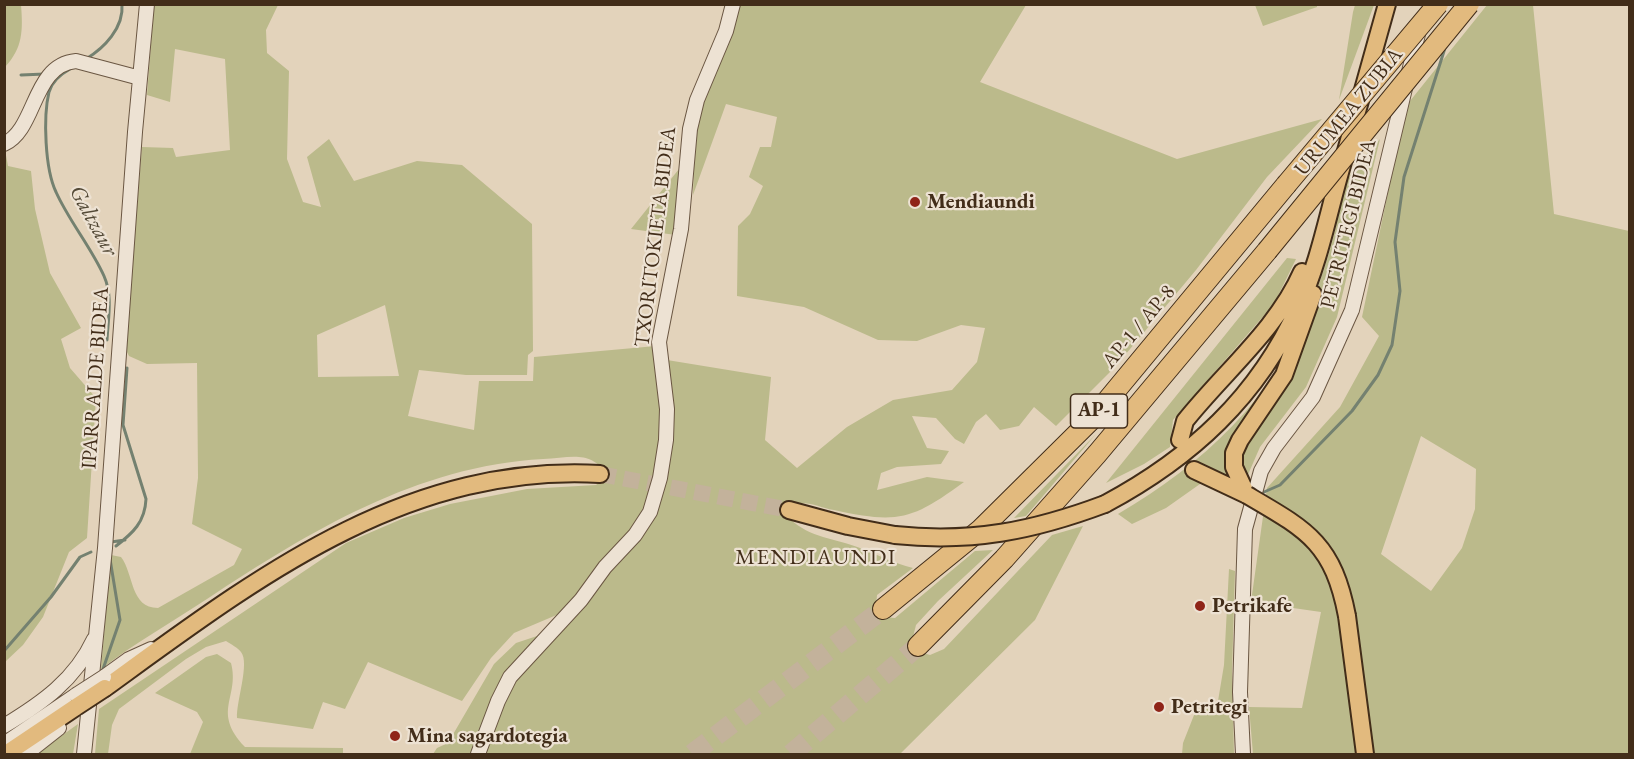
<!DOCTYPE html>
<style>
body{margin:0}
#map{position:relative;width:1634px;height:759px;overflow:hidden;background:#e3d3bb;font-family:"EB Garamond",serif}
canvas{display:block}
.frame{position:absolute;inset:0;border:6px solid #422d19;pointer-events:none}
</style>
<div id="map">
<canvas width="1634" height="759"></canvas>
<div class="frame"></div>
</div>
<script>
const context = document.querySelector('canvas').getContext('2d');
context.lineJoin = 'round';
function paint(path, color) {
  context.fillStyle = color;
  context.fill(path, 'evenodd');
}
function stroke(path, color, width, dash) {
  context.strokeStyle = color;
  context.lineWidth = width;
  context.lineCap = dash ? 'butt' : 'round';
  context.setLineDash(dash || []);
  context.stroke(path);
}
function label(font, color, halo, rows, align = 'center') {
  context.font = font + ' "EB Garamond",serif';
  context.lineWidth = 4.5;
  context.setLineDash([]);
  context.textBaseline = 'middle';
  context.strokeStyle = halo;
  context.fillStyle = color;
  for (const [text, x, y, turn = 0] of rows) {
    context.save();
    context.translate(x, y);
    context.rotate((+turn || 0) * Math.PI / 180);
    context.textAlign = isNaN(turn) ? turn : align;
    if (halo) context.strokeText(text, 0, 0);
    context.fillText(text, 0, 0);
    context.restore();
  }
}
paint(new Path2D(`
 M5,4L21,5C23,30 23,48 5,67Z
 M154,5H278L266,30L267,53L289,71L287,159L303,202L321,207L307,157L329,139L354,181L417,161L462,165L532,224L533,351L528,355L527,375H466L419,370L408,416L474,430L479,381H533L534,357L656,346L663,406L662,440L648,505L638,523L566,611L514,633L491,658L462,701L368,662L345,709L323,702L313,729L237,718C236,702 250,663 241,652C238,648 231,644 226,641L206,647L186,659L119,709L112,725L108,754H95L99,709L346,543L404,518L450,504L527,489L596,485L607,476C592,449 570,458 543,459C417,466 310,531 207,599C172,622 135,643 101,669L111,555L121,557C134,574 130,608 158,608L234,565L242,549L192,524L198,478L197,363L147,364L129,356L125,348L142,147L173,148L176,157L230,150L225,59L175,49L170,102L147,95ZM385,305L399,376L318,377L317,335Z
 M736,5H1026L980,82L1177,159L1322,119L1267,177L1196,270L1115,367L1056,426L1034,407L1019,426L1000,430L986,414L976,422L964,444L955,439L936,418L912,416L927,448L949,451L941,464L897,467L881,473L877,490L927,477L964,482C912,520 898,524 834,510C816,507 808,499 789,506L790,519C810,538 835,538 860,548C878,555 893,563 913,568L877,595L876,606L884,617L895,618L975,551L993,550L938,601L916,625L912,641L920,652L930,655L944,649L1052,535L1083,526L1035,620L900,754H485L505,698L520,675L560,630L660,491L667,360L771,377L765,440L797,468L847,427L893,400L952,390L977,362L985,328L961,325L917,341L878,340L804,307L737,296L738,226L750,214L763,186L749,177L760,147H771L777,117L726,104L693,195L695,130L702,99Z
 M1317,5V7L1263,26L1255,5Z
 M1355,5H1374L1339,100L1353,12Z
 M1487,5H1533L1554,214L1629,231V754H1253L1249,707L1302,708L1321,612L1251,602L1267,488L1340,407L1379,336L1362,317L1406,106ZM1421,436L1476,469L1475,509L1462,548L1431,591L1381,554Z
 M1380,139L1337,317L1306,387L1260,447L1240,493L1217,472L1166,508L1132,524L1118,514C1205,463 1273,399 1311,304C1321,281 1329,255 1335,230C1338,216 1339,195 1346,182C1354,167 1369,152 1380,139Z
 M5,150L8,166L31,171L35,209L50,273L81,328L61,339L70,368L96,398L87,538L69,552L43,617L23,645L5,662Z
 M683,164L676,235L631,229Z
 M1287,258L1296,259L1274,304L1173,420L1170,447L1144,464L1106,483Z
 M1096,434L1026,516L1014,518Z
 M1229,569L1235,571L1232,672L1234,754H1182L1183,743L1198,705L1217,707L1224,665Z
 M543,634L508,672L474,754H433L437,748L448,743L494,664L516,643Z
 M217,654L231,663C240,698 211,711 245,747L343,748V754H190L203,722L197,712L155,693L206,657Z
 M78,724L73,754H36Z`), '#bbba8b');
stroke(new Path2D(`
 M86,59C104,48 124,28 122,4
 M70,69C61,74 52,81 49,92C43,117 45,169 56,192C69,221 91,247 104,276C113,296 108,319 107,340
 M21,75L45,74
 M1264,492L1280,485L1352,411L1378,375L1392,345L1400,291L1395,242L1404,177L1445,48
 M111,542L125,540
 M116,546C133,533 145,522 146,499L123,425L127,368
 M4,651L51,597L80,557L91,552
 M102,672L120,620L110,559`), '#748170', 3);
stroke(new Path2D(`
 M600,474L789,510`), '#c3b29b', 16, [16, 8]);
stroke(new Path2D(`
 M692,754L883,609
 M791,754L918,646`), '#c3b29b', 20, [20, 10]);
const minor = new Path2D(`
 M4,144C37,129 32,65 76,61L140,78
 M104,677L129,659L151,649
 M4,726C42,703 75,680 94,639
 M4,744L76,695
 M26,754L59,728
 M84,754L105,548L135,132L147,4
 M478,754L498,701L510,677L581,600L605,567L635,535L650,512L660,478L666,440L667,409L659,342L681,229L690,129L697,100L726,31L733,4
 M1243,754L1240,692L1245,529L1261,471L1274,448L1313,397L1352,310L1419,30`);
const major = new Path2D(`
 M1180,440L1185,421C1224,372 1277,329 1302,272
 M1194,470L1247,495
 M1247,495L1234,467V453L1240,440L1284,375L1313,294
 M1105,504C1191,458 1258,397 1299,306C1318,265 1327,219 1339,176C1355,118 1371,62 1387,4
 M789,510L848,526L895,535
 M1347,616L1365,754
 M105,688C254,580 404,463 600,474
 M6,754L76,707`);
const highway = new Path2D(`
 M883,609L980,530L1092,419L1286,185
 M918,646L1004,559L1097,454L1267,251`);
stroke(minor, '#6a5642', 16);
stroke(major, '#422d19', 20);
stroke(highway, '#422d19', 22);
stroke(minor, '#ede2d3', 14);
stroke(major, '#e2ba7e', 16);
stroke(highway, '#e2ba7e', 20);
const minorBridge = new Path2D(`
 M76,695L104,677`);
const majorBridge = new Path2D(`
 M1247,495C1307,530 1333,543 1347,616
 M895,535C972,543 1033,531 1105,504
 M76,707L105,688`);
const highwayBridge = new Path2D(`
 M1286,185L1438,4
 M1267,251L1469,4`);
stroke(minorBridge, '#6a5642', 16, []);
stroke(majorBridge, '#422d19', 20, []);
stroke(highwayBridge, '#422d19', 22, []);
stroke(minorBridge, '#ede2d3', 14);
stroke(majorBridge, '#e2ba7e', 16);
stroke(highwayBridge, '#e2ba7e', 20);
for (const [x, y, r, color] of [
 [915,202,6,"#8f2418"],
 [1200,606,6,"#8f2418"],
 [1159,707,6,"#8f2418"],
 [395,736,6,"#8f2418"]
]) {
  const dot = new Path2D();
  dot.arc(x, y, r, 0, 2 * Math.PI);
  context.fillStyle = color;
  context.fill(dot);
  stroke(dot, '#ede2d3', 2);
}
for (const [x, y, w] of [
 [1099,411,57]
]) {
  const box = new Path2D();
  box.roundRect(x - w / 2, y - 17, w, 34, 4.5);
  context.fillStyle = '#ede2d3';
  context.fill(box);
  stroke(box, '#422d19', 1.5);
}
label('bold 20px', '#422d19', null, [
 ["AP-1",1099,411]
]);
label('21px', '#422d19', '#ede2d3', [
 ["URUMEA ZUBIA",1349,112,-51],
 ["PETRITEGI BIDEA",1349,224,-76],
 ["TXORITOKIETA BIDEA",656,237,-83],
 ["AP-1 / AP-8",1139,327,-50],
 ["IPARRALDE BIDEA",96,378,-86]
]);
label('bold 21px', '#422d19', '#ede2d3', [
 ["Mendiaundi",927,202],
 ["Petrikafe",1212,606],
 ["Petritegi",1171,707],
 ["Mina sagardotegia",407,736]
], 'left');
label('italic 22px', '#534936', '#ede2d3', [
 ["Galtzaur",93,221,61]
]);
context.letterSpacing = '1.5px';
label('22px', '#422d19', '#ede2d3', [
 ["MENDIAUNDI",816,558]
]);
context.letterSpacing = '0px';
</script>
